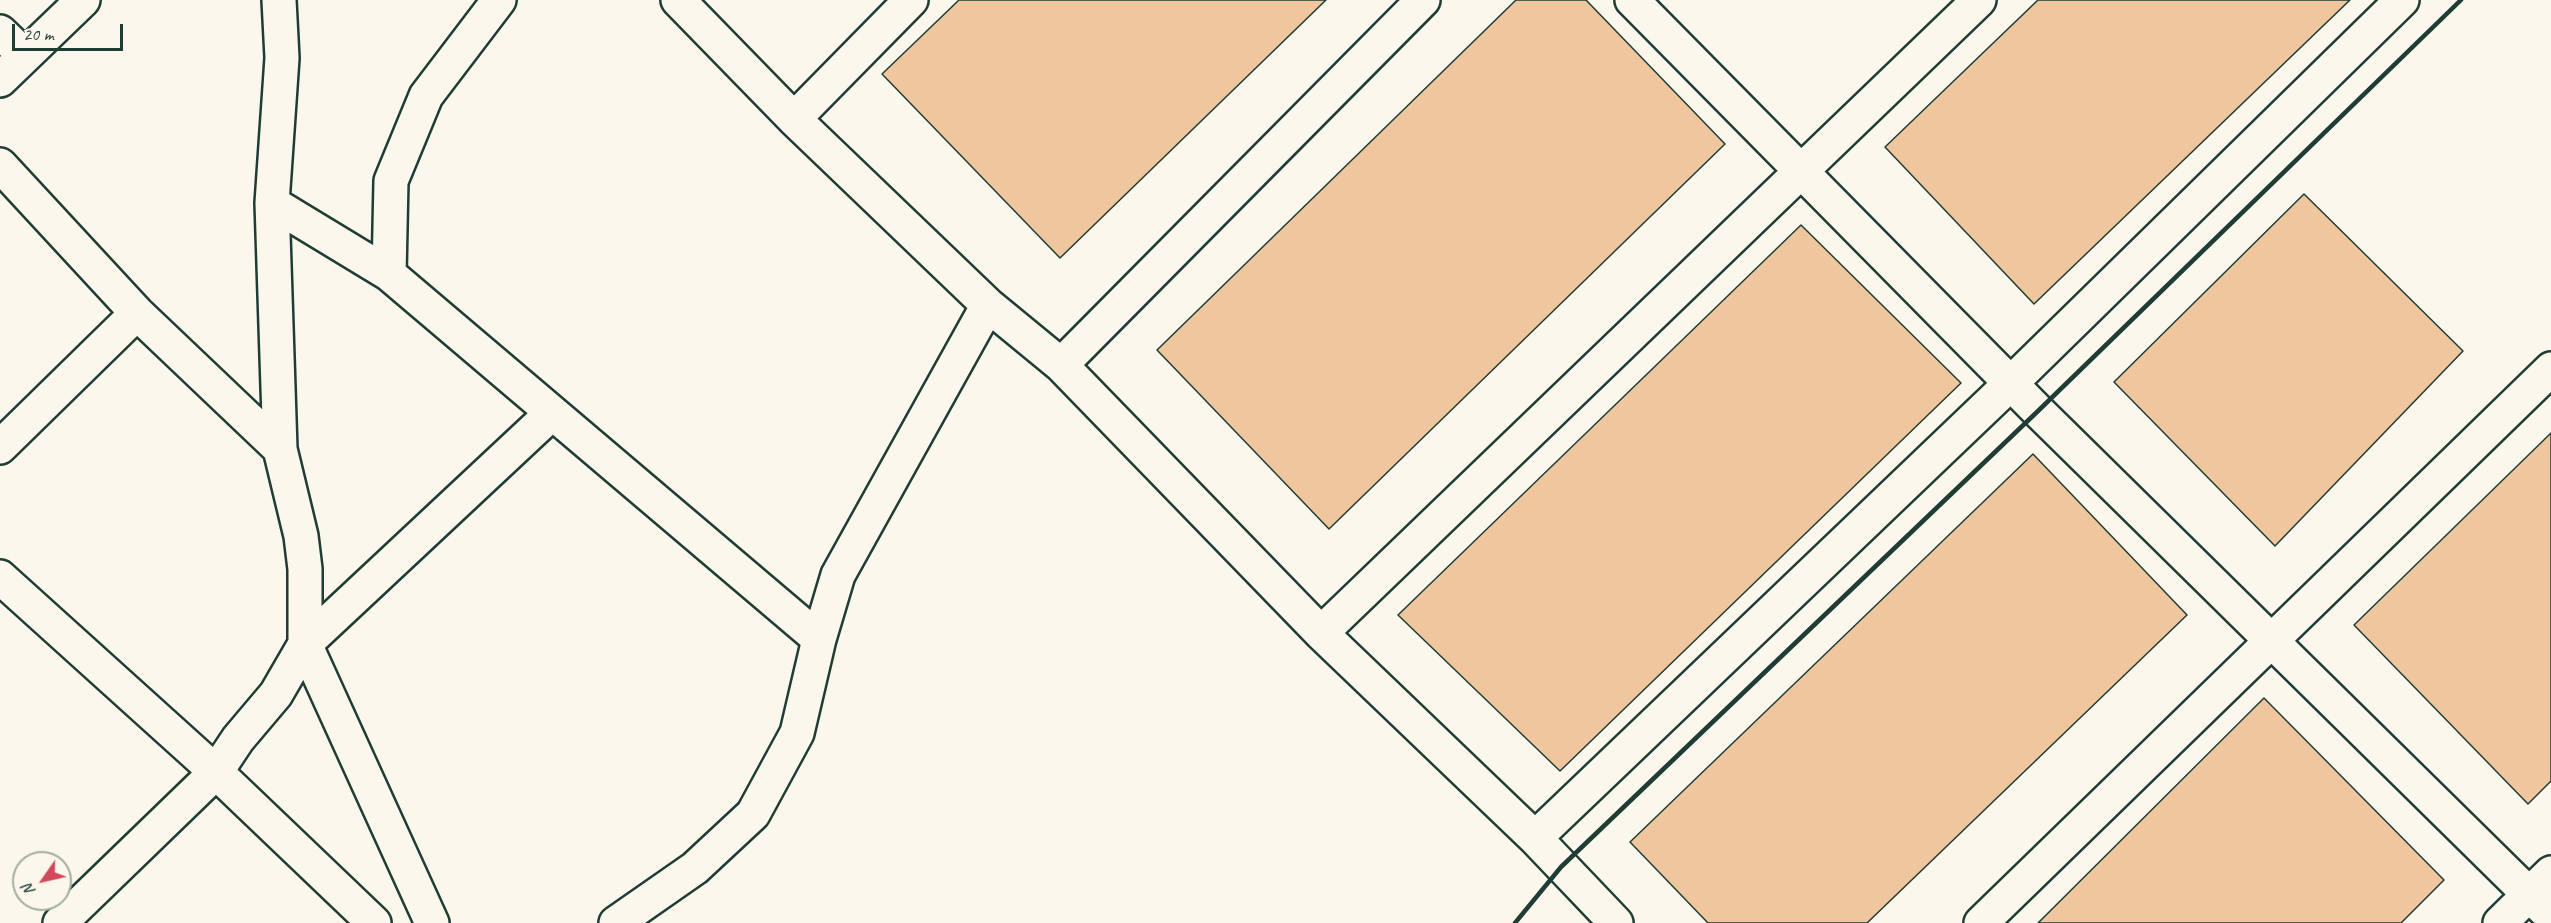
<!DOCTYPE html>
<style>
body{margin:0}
#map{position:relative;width:2551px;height:923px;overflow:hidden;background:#fbf7ec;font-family:Caveat,sans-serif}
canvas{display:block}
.north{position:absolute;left:12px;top:851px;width:60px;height:60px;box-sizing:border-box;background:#fbf7ec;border:2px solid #a3ada2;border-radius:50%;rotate:236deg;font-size:16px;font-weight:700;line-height:24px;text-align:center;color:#1f3d34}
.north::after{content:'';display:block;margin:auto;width:21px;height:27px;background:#d1495b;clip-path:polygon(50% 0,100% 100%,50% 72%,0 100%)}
.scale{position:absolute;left:12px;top:24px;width:111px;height:27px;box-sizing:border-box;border:3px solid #1f3d34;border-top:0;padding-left:8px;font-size:18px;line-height:21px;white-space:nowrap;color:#1f3d34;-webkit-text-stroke:4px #fbf7ec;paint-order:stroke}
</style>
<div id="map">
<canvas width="2551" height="923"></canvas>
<div class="north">N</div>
<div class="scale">20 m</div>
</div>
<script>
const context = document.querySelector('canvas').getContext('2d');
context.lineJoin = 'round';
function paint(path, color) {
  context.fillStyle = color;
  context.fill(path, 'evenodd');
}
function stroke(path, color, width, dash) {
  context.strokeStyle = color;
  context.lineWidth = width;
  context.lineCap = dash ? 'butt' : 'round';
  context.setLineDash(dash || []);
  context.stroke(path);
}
const building = new Path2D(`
 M959,0H1326L1060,258L882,74Z
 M1516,0H1586L1725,144L1329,529L1157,350Z
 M2038,0H2350L2034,304L1885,147Z
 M2304,194L2463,351L2275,546L2114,382Z
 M1801,225L1961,383L1560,771L1398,615Z
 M2551,433V781L2528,804L2354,625Z
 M2033,454L2187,615L1867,923H1708L1630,842Z
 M2264,698L2444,880L2401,923H2038Z`);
paint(building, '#f0c69f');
stroke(building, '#1f3d34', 1.5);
const minor = new Path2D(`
 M279,0L282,58L272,203L280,449L301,536L305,569V644L276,694L238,739L216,772L374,923
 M678,0L794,119L988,305L1061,365L1321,633L1535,838L1616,923
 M1632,0L2038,411L2551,916
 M0,32L25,56
 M0,80L83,0
 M794,119L911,0
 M0,165L137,313L280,449
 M272,203L389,274L819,639
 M389,274L391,181L426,96L499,0
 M1061,365L1423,0
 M0,447L137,313
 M0,577L216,772L60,923
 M1321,633L1979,0
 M1535,838L2011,383L2402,0
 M432,923L305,644L552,413
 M616,923L695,868L753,814L797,733L819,639L838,575L988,305
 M1981,923L2551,369
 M2500,923L2551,873`);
stroke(minor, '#1f3d34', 38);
stroke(minor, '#fbf7ec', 33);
stroke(new Path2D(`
 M1515,923L1561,867L2038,411L2461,0`), '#1f3d34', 4.5);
</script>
